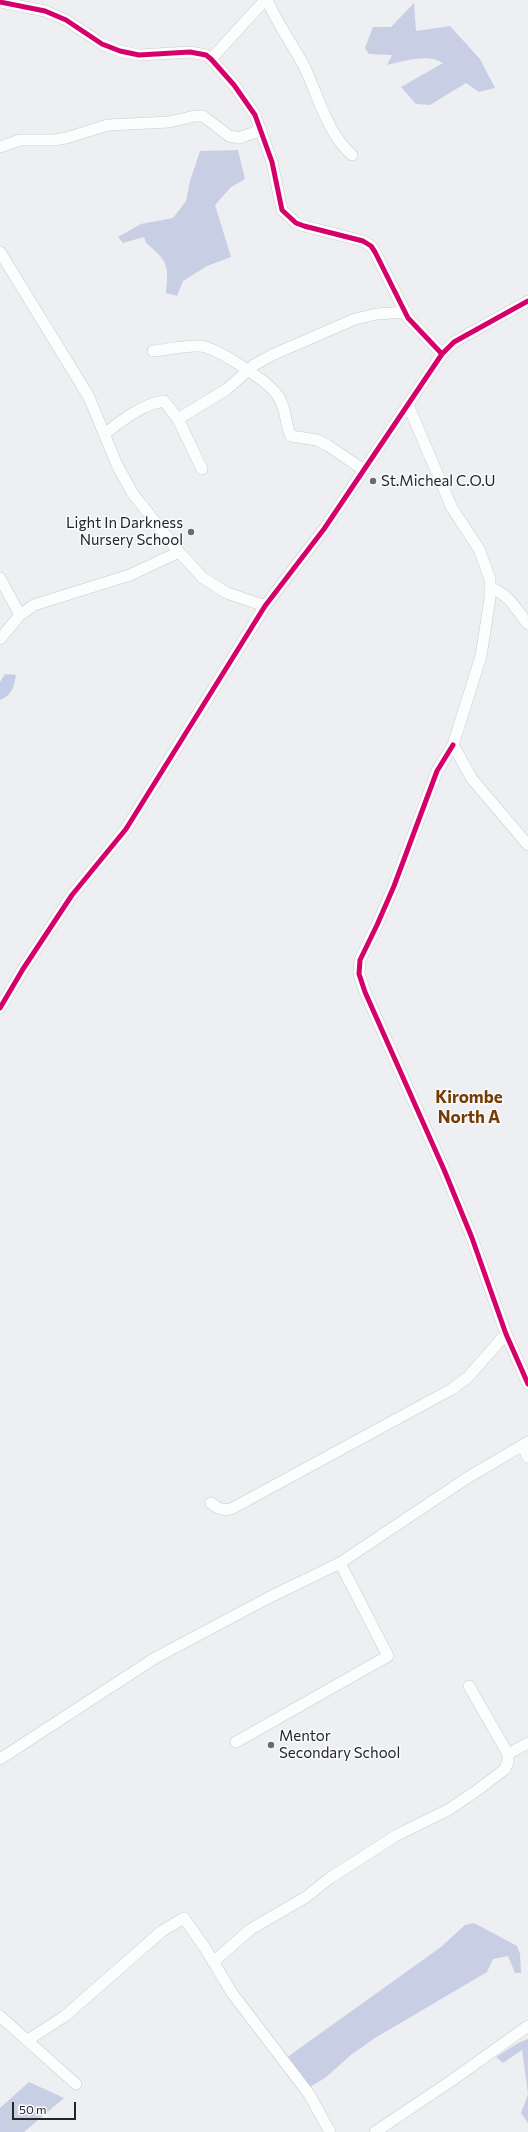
<!DOCTYPE html>
<style>
body{margin:0}
#map{position:relative;width:528px;height:2132px;overflow:hidden;background:#eeeff2;font-family:Commissioner,sans-serif}
canvas{display:block}
.scale{position:absolute;left:12px;top:2102px;width:64px;height:18px;box-sizing:border-box;border:2px solid #252628;border-top:0;padding-left:5px;font-size:12px;line-height:14px;white-space:nowrap;color:#252628;-webkit-text-stroke:3px #fafbff;paint-order:stroke}
</style>
<div id="map">
<canvas width="528" height="2132"></canvas>
<div class="scale">50 m</div>
</div>
<script>
const context = document.querySelector('canvas').getContext('2d');
context.lineJoin = 'round';
function paint(path, color) {
  context.fillStyle = color;
  context.fill(path, 'evenodd');
}
function stroke(path, color, width, dash) {
  context.strokeStyle = color;
  context.lineWidth = width;
  context.lineCap = dash ? 'butt' : 'round';
  context.setLineDash(dash || []);
  context.stroke(path);
}
function label(font, color, halo, rows, align = 'center') {
  context.font = font + ' Commissioner,sans-serif';
  context.lineWidth = 3;
  context.setLineDash([]);
  context.textBaseline = 'middle';
  context.strokeStyle = halo;
  context.fillStyle = color;
  for (const [text, x, y, turn = 0] of rows) {
    context.save();
    context.translate(x, y);
    context.rotate((+turn || 0) * Math.PI / 180);
    context.textAlign = isNaN(turn) ? turn : align;
    if (halo) context.strokeText(text, 0, 0);
    context.fillText(text, 0, 0);
    context.restore();
  }
}
paint(new Path2D(`
 M414,3L416,31L450,26L480,59L495,88L479,92L466,83L430,105L416,104L401,87L443,63C428,53 403,61 387,65L392,55L369,54L365,48L373,27H391Z
 M238,150L245,179L231,187L215,205L231,257L207,266L183,281L177,296L166,293C169,266 168,261 146,243L144,237L123,243L118,237L141,224L173,218L186,201L190,181L200,151Z
 M474,1923L517,1946L520,1954L521,1973H515L508,1956L493,1959L487,1972L375,2038L352,2054L325,2078L308,2088L286,2058L441,1947L465,1925Z
 M528,2039V2123L521,2113L528,2094L522,2050L503,2063L496,2057L518,2043Z
 M29,2082L64,2098L24,2132H0V2108Z`), '#c8cee3');
paint(new Path2D(`
 M5,674L16,675C14,687 12,695 0,700V682Z`), '#c5cce8');
const minor = new Path2D(`
 M267,0C277,23 291,42 303,64C318,94 326,132 352,155
 M0,2L45,11L66,20L102,44L120,51L139,55L190,52L206,55L211,59L234,85L255,115L272,162L282,210L296,223L304,226L363,241L371,246L375,252L408,318L442,354
 M211,59L265,0
 M0,147L20,140H54L66,138L108,125L169,122L195,116H203L229,136L239,138L261,130
 M0,252L89,397L117,465L133,494L179,552L203,578L227,593L265,606
 M153,351C168,350 184,345 199,346C215,346 269,382 278,396C287,409 285,425 291,436L317,440L327,445L364,470
 M408,405L452,508L479,549L490,579V598L481,656L453,745L472,779L528,845
 M178,419L227,389L254,365L272,355L355,319L377,314L406,312
 M106,433C122,420 143,404 164,401L178,419L202,469
 M0,578L20,615
 M490,587C513,598 513,606 528,624
 M0,639L20,615L34,605L130,575L179,552
 M453,745L437,771L394,886L377,925L360,960L359,974L365,992L445,1172L472,1238L506,1334L528,1384
 M0,1008L23,969L72,895L126,829L265,606L324,529L442,354L454,342L528,301
 M522,1446L528,1457
 M211,1503C218,1508 222,1511 231,1509L452,1389L468,1377L506,1334
 M236,1742L388,1656L340,1563
 M508,1754L528,1743
 M0,1759L155,1658L268,1598L340,1563L467,1478L528,1442
 M213,1962L251,1929L306,1897L330,1878L397,1835L448,1810L479,1789L505,1769L508,1762V1754L469,1686
 M0,2016L76,2084
 M28,2040L65,2016L162,1931L184,1918L205,1948L232,1993L309,2094L330,2132
 M375,2132L451,2081L528,2026`);
stroke(minor, '#cacbcd', 12);
stroke(minor, '#fcfdfd', 11);
stroke(new Path2D(`
 M0,2L45,11L66,20L102,44L120,51L139,55L190,52L206,55L211,59L234,85L255,115L272,162L282,210L296,223L304,226L363,241L371,246L375,252L408,318L442,354
 M453,745L437,771L394,886L377,925L360,960L359,974L365,992L445,1172L472,1238L506,1334L528,1384
 M0,1008L23,969L72,895L126,829L265,606L324,529L442,354L454,342L528,301`), '#d6006c', 5);
for (const [x, y, r, color] of [
 [373,481,4,"#6b6c6f"],
 [191,532,4,"#6b6c6f"],
 [271,1745,4,"#6b6c6f"]
]) {
  const dot = new Path2D();
  dot.arc(x, y, r, 0, 2 * Math.PI);
  context.fillStyle = color;
  context.fill(dot);
  stroke(dot, '#fafbff', 1.5);
}
label('15px', '#252628', '#fafbff', [
 ["St.Micheal C.O.U",381,481],
 ["Light In Darkness",183,523,"right"],
 ["Nursery School",183,540,"right"],
 ["Mentor",279,1736],
 ["Secondary School",279,1753]
], 'left');
label('bold 17px', '#753c05', '#fafbff', [
 ["Kirombe",469,1097],
 ["North A",469,1117]
]);
</script>
